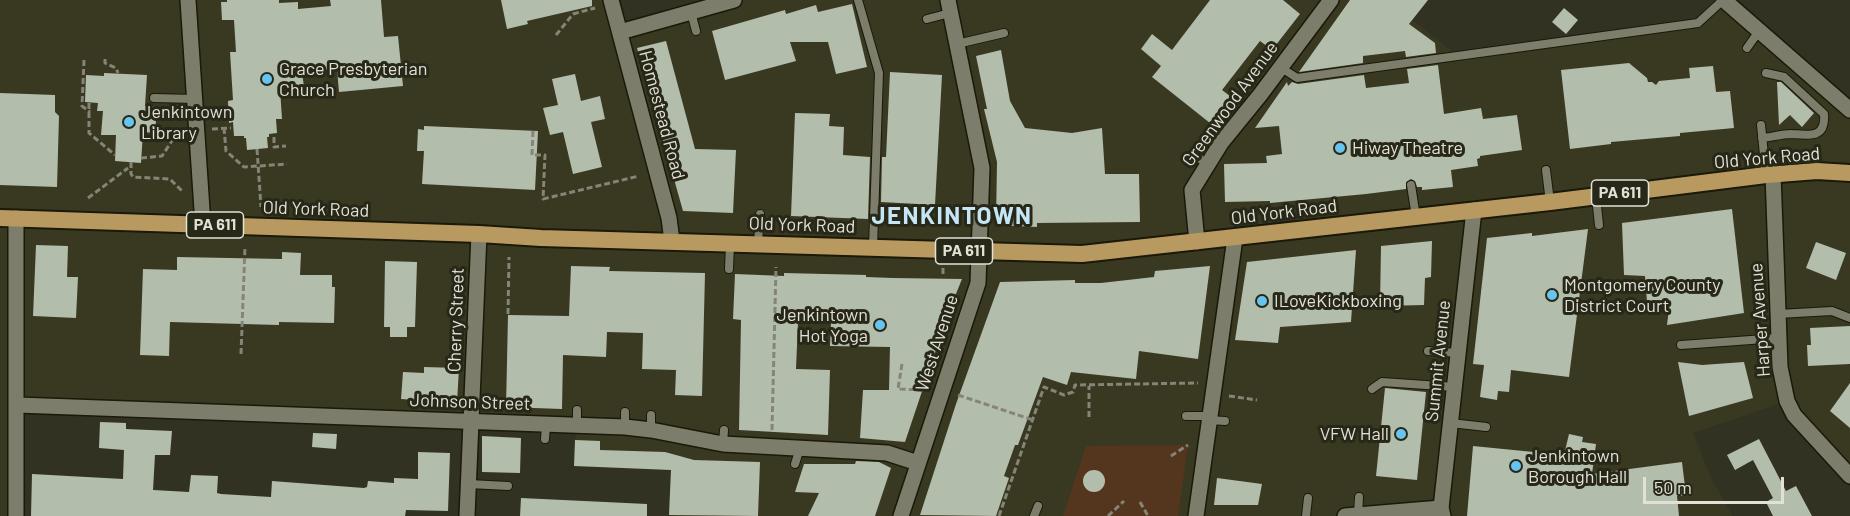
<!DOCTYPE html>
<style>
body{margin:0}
#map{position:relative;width:1850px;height:516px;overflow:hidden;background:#323222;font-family:Barlow,sans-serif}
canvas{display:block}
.scale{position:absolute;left:1643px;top:477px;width:141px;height:27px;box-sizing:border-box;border:3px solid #e1e1d7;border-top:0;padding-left:8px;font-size:18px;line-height:21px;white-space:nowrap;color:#e1e1d7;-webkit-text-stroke:4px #282818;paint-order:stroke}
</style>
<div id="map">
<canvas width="1850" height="516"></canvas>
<div class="scale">50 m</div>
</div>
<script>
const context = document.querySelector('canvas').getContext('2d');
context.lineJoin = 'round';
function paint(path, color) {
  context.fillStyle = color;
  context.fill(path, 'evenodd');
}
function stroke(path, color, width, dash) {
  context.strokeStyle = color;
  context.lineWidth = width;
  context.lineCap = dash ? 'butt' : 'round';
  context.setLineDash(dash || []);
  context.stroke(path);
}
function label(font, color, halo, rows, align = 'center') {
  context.font = font + ' Barlow,sans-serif';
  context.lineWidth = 6;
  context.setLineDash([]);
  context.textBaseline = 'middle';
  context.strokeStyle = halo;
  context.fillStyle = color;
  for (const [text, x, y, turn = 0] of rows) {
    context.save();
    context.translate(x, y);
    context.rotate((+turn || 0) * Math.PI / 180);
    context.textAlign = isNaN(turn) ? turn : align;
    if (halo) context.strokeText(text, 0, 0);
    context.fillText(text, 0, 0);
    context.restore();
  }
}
paint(new Path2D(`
 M0,0H611L620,31L734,0H1387L1458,56L1698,23L1723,0L1850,108V475L1787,401L1693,433L1711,478L1733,516H679L669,515L671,470L574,466L576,429L18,405L16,516H0Z`), '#393922');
paint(new Path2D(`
 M1188,445L1178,516H1063L1086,446Z`), '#54351d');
paint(new Path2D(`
 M227,0H279V3L298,2V9L331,6L330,0H381L384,37L398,36L403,86L339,92L337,69L302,72L304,87L280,88L282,119H276L277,133L269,134V137H267L268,148L247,150L246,138H244V136H234L233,122L229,123L228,101L233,100L230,52H236L234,20H222L221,2H227Z
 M501,0H592V6L527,21L528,24L507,29Z
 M1210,0H1283L1300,14L1272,50L1260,41L1222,90L1235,100L1215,127L1152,77L1161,66L1141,49L1152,34L1172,50Z
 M1350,0H1428L1409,24L1435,43L1436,53L1406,57L1405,51L1363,56V63L1299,72Z
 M852,4L867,67L836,74L828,42H790L796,61L725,80L712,31L785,10L786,14L816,5L818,12Z
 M1564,8L1578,20L1566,34L1552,22Z
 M666,41L695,149L736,150L733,213L683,211L637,48Z
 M1001,50L1010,101L1025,128L1072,133L1102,128L1105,174H1139L1140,222L1037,223V227L998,225V221H996L997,162L984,109H987L976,56Z
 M1629,63L1647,78L1648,82H1652L1656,85L1659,81L1690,78L1689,68L1713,66L1716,92L1730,91L1734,128L1680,133V136L1611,142V144L1570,149L1561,70Z
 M1438,65L1444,114L1481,108L1483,119L1517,115L1522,150L1480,156V158L1477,159L1478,166L1451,170L1453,187L1422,190V187H1417L1415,181L1411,179L1406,182V189L1366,194L1270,203V201L1225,202L1224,164L1267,163L1266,156L1282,154L1279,126L1255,128L1287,82L1288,86L1292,82L1298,84L1364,75L1366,88L1409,83L1407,69Z
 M890,72L942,75L935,205L881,202L882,157H886Z
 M104,73L147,75L145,106L157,107L155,133L143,132L141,163L115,161L116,135H101L103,111H97L98,103L85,102L86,75L104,76Z
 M575,74L581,101L600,96L605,119L591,122L602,167L573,174L563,132L550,135L543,108L558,105L552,79Z
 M1777,82H1781L1814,113L1802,127L1790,115L1779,125Z
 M0,93L55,95V112L59,116L57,187L0,185Z
 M795,113L830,114L829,126L844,127L843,155L870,157L868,219L791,216Z
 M424,126L538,131L535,190L422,184L424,151H417L418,129L424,130Z
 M1732,209L1744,313L1667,325L1670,301L1647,302L1645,276L1624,275L1622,223Z
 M1588,229L1569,377L1511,370L1509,392L1498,391L1497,400L1480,397L1484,365L1473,364L1487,238L1532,233V236Z
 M1432,241L1431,277L1425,278L1424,305L1380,306L1381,246Z
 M1816,242L1846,253L1836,280L1806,268Z
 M36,245L68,246L67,277H78L76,318L33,316Z
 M1356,250L1351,322L1280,327L1278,343L1235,340L1247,262Z
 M282,252L301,253L300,275H332V287H335L334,323L279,322V325L170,322L169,356L140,355L143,269L177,270V257L282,259Z
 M385,261L417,262L415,327H407V337H390V327H384Z
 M571,266L610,267L609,271L705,273L702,396L675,395L676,370L642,369L643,333L607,332L606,357L563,355L562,409L506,407L508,315L569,316Z
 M1210,266L1198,359L1139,351L1136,379L1071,372L1067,385L1043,377L1018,445H1015L1004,476L1009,478L996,516L920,515L956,404L1000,282L1075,280V283H1101L1154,277L1155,271Z
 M784,273L866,275V277L893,278L962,279L949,311L905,442L860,438L863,390H889L890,347L830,346L831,323L798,322L796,369L830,370L828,435L739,430L741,320L733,319L735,274L784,276Z
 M1850,326V364L1808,366L1807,345H1811L1810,328Z
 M1678,362L1702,365L1744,362L1753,398L1689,416Z
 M424,367L459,368L457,403L401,399L403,372L424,373Z
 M1850,383V428L1830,411Z
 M1385,388L1426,392L1417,480L1376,476Z
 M100,422L126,423V429L172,431L170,455H155L153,490L189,492L191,475L218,476L217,493L221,494L271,497L272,481L364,488L367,487L368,481L394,483V478L418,479V452L450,453L448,511L406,510L405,516H31L32,474L123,479L124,450L99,448Z
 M313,433L337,434L336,449L312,447Z
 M1569,434L1583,437L1582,442L1596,444L1592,474L1682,462L1686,495L1677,496L1679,516H1467L1473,446L1564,455Z
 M482,436L521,438L520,473L482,472Z
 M1759,439L1786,491L1796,486L1812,516H1773L1766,502L1773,498L1753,460L1735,470L1727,455Z
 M575,440L600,441V450L665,452L694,460L760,462L758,516L669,515L671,470L574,466Z
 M856,461L879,462L891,468L875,516H808L819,493L795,492L804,464H855Z
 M1083 481a11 11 0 1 1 22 0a11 11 0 1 1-22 0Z
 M1217,478L1262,484L1258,505H1214Z
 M521,498L647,504V516H520Z`), '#b3bdac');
const service = new Path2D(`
 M858,0L879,73L873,247
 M691,12L696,31
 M927,19L950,13
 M957,44L1004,33
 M1747,48L1759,31
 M1280,67L1297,78L1698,23L1723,0
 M154,98L195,99
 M1761,125L1766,175
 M1762,138C1772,137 1782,134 1791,134C1809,135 1826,139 1824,114L1784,77L1766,73
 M1195,155L1207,164
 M1546,170L1550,202
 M1411,185L1416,217
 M1596,197L1599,225
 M758,243L760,214
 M729,269L730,244
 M1778,314L1832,311L1850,318
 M1681,345L1779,338
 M1428,351L1458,353
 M1372,389L1382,382L1455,387
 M1186,416H1209
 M1209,420L1225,421
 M1451,423L1486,427
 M577,425V410
 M625,427V412
 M651,430V415
 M545,439L546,425
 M723,444L724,430
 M795,464L800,448
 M469,484L508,486
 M1358,515L1359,497
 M1034,516L1038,506
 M1306,516L1308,498`);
const minor = new Path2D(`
 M188,0L203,225
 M611,0L669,218L672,241
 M620,32L734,0
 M1773,174L1780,367L1787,401L1794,415L1850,476
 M16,218V516
 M1197,242L1192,190L1221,143L1260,95L1331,0
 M17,405L625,427L651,430L723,444L887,453L918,463
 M467,516L479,234
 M901,516L978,283L982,168L948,0
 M1196,516L1235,238
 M1345,516L1441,508`);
const tertiary = new Path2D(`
 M1443,516L1441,508L1474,210`);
const secondary = new Path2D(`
 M1724,0L1850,110`);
const trunk = new Path2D(`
 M0,218L479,234L541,238L1082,254L1550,202L1766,175L1817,171L1850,173`);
stroke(service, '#1a190a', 10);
stroke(minor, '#1a190a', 18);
stroke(tertiary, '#1a190a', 18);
stroke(secondary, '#1a190a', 18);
stroke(trunk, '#1a190a', 20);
stroke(new Path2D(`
 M556,35L573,14L595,8
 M105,59V63L116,68L118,73
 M84,60L82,106L90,112
 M89,103V133L115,155
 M224,128L226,151L244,167L287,164
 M212,129L231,128
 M533,131L532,155H545L543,199L639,176
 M274,137V147L286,146
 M257,149L261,207
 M141,158L162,156L179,130
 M131,162V174L133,177L170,179L183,192
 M88,198L128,168
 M943,274V267
 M508,314L509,257
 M241,354L245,247
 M902,364L898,389L925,390
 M958,395L1033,420
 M1229,396L1257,400
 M1089,417V386
 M772,430L776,267
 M1171,456L1188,445
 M1140,502L1148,516
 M999,516L1044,387L1064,395L1073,392L1075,385L1198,383
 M1108,516L1124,501`), '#848477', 3, [6, 3]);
stroke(service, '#7d7d6b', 8);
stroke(minor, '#7d7d6b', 15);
stroke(tertiary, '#7d7d6b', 15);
stroke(secondary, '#7d7d6b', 15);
stroke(trunk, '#b89a60', 16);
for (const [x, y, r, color] of [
 [267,79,6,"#67c4ef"],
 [129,122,6,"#67c4ef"],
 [1340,148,6,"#67c4ef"],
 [1552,295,6,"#67c4ef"],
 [1262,301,6,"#67c4ef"],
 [880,325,6,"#67c4ef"],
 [1401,434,6,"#67c4ef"],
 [1516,466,6,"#67c4ef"]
]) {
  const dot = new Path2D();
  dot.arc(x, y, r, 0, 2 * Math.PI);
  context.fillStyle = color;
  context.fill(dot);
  stroke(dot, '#282818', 2);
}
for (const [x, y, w] of [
 [1620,193,57],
 [215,225,57],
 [964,251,57]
]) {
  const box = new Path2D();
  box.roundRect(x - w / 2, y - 13, w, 26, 4.5);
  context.fillStyle = '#282818';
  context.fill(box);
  stroke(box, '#e1e1d7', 1.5);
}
label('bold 16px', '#e1e1d7', null, [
 ["PA 611",1620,193],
 ["PA 611",215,225],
 ["PA 611",964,251]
]);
label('18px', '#e1e1d7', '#282818', [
 ["Grace Presbyterian",279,69],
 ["Church",279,90],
 ["Jenkintown",141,112],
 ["Library",141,133],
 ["Hiway Theatre",1352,148],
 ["Montgomery County",1564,285],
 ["District Court",1564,306],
 ["ILoveKickboxing",1274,301],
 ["Jenkintown",868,315,"right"],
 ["Hot Yoga",868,336,"right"],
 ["VFW Hall",1389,434,"right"],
 ["Jenkintown",1528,456],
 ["Borough Hall",1528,477]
], 'left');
label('18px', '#e1e1d7', '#282818', [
 ["Greenwood Avenue",1230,104,-54],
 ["Homestead Road",662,115,75],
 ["Old York Road",1767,158,-5],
 ["Old York Road",316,209,2],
 ["Old York Road",1284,212,-7],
 ["Old York Road",802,225,2],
 ["Cherry Street",456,320,-88],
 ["Harper Avenue",1760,320,-94],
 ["West Avenue",937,343,-72],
 ["Summit Avenue",1438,361,-84],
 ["Johnson Street",470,402,2]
]);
context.letterSpacing = '1.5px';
label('bold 24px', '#c6e5f5', '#282818', [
 ["JENKINTOWN",952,216]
]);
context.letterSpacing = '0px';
</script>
